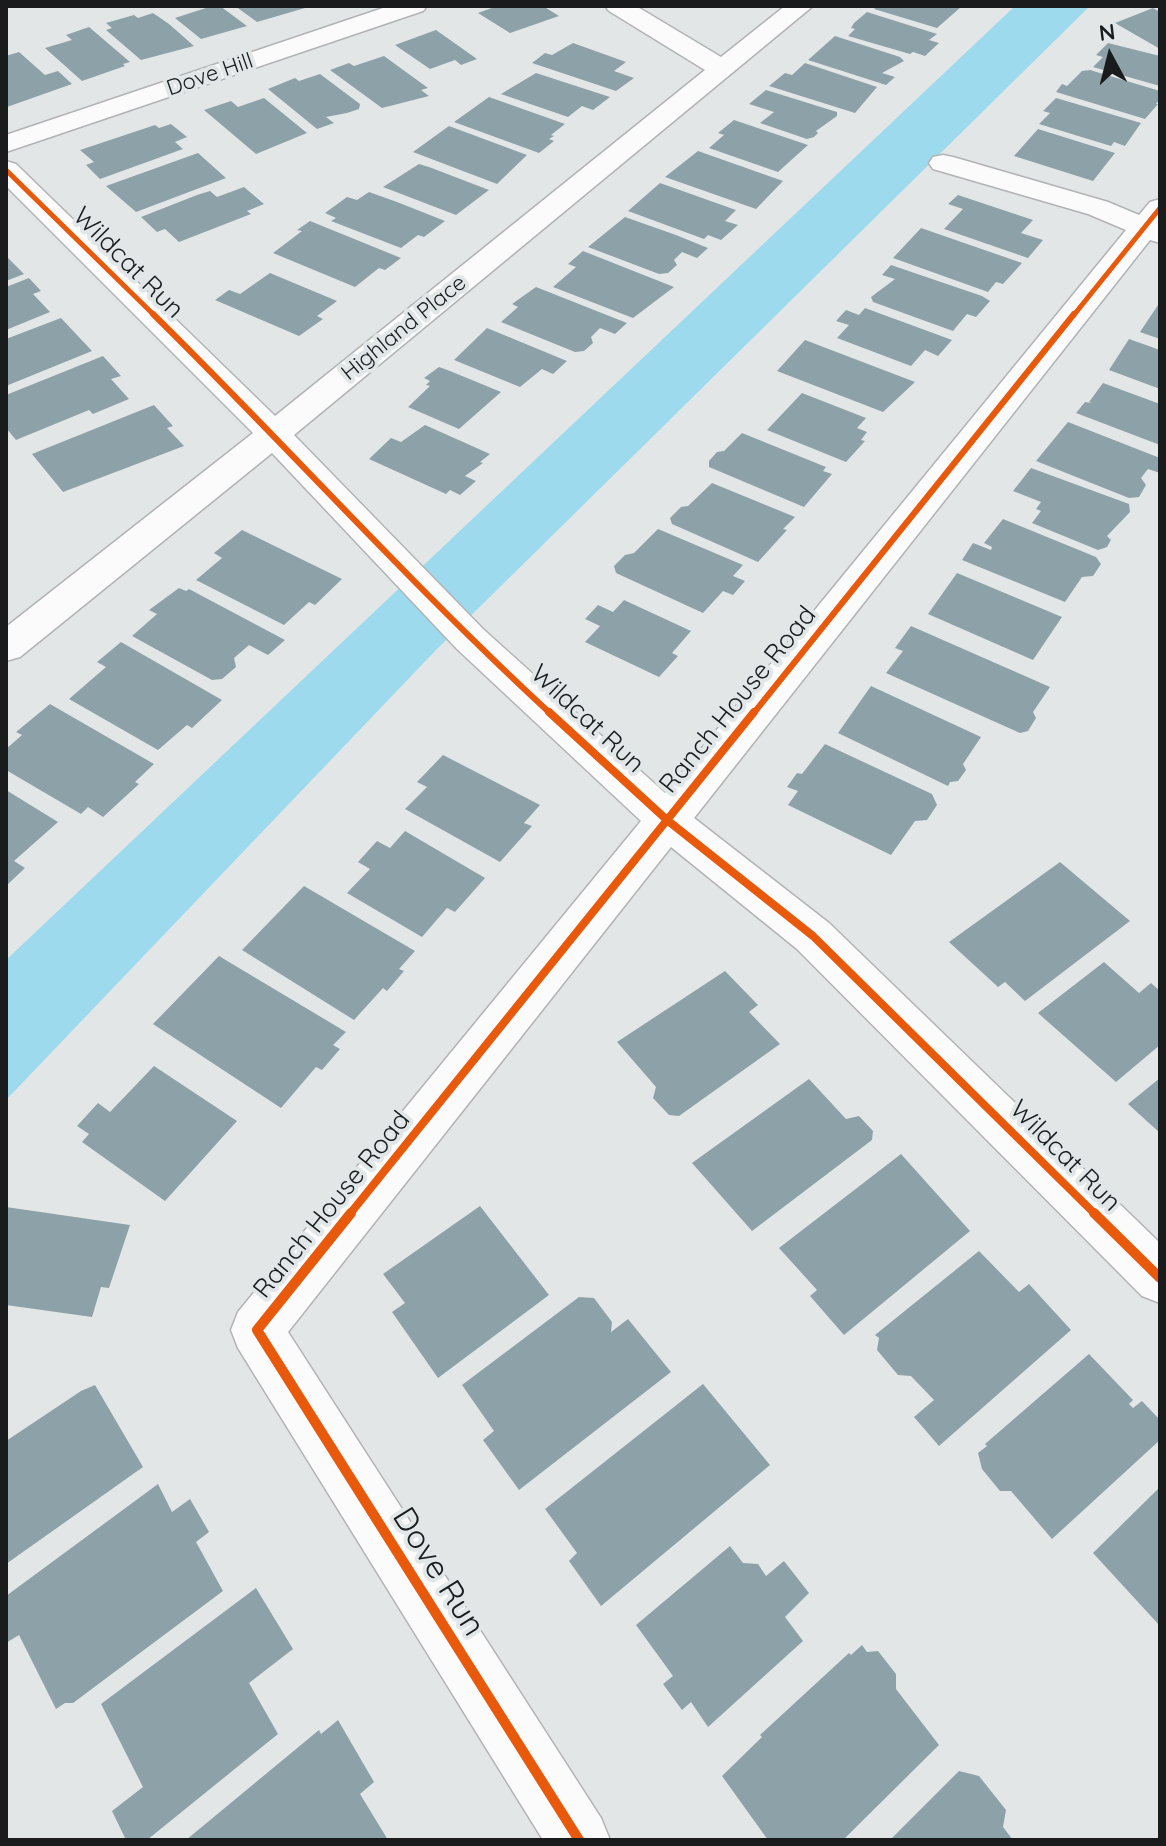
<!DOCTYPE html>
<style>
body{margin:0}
#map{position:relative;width:1166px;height:1846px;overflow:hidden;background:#e3e6e7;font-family:Quicksand,sans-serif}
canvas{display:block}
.frame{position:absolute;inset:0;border:8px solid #191b1c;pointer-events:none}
.north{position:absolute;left:1070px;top:16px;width:80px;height:80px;-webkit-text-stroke:6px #e1e7e9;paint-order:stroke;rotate:353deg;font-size:22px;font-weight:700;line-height:32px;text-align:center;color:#191b1c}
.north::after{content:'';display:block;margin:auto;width:28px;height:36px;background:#191b1c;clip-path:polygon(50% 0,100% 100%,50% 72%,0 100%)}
</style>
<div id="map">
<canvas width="1166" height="1846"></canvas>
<div class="frame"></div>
<div class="north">N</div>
</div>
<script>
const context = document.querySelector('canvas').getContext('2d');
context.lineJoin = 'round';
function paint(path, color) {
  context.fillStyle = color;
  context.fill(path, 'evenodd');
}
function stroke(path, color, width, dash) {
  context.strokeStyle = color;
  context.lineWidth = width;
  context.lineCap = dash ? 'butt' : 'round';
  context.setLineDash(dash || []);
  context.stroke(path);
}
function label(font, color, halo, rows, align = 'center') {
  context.font = font + ' Quicksand,sans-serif';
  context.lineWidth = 8;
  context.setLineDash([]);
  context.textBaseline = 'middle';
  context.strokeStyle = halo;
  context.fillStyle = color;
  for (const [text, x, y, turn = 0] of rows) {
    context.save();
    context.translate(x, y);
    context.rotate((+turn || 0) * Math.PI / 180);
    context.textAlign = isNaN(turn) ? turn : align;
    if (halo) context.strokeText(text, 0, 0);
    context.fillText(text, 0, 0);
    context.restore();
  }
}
paint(new Path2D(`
 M1015,6H1090L436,650L6,1100V960Z`), '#9edaee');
paint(new Path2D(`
 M212,6H220L247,26L201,39L175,18Z
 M235,6H302L305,8L257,22Z
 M497,6H543L559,16L510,33L478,13Z
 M877,6H957L961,7L937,28L874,9Z
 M1153,8L1160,12V49L1115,23Z
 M867,12L937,34L929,40L939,43L925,56L913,52L910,54L848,36L855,29L851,28L854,23Z
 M153,13L169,24L194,46L141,60L106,30L112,28L106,23L134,15L138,18Z
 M89,27L130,62L123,64L125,66L82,81L45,48L72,40L66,35Z
 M436,30L477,59L461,65L455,60L430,69L395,45Z
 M835,36L900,57L904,61L882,73L895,77L886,85L808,60Z
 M573,43L626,62L614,71L634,78L616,91L532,63L545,53L552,55Z
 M1108,43L1160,56V86L1093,67L1103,57L1096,55Z
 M19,52L45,75L58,71L72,84L7,107L6,56Z
 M384,56L428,88L421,90L429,96L382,108L330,70L349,63L354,66Z
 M805,63L877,87L855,113L769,86L785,73L792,75Z
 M1090,70L1160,91V99L1156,104H1158L1145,119L1056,92L1062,84L1067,86L1082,71Z
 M536,73L610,97L593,110L582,106L568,117L501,94Z
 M320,74L360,104L359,109L347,113L326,117L334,123L317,129L268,89L295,78L299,81Z
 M766,90L837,112V116L816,131L818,133L814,137L807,139L760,123L774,112L749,104Z
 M489,97L565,124L551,135L554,136L549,139L554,141L539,153L454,122Z
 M264,98L307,133L256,154L204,110L231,101L238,107Z
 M1056,98L1141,123L1125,146L1114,142L1111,146L1039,124L1050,113L1043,111Z
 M734,120L808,145L778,172L709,148L724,135L718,133Z
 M171,124L187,137L175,142L183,149L100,179L86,165L94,162L80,150L155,125L159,128Z
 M449,126L527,155L497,184L413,152Z
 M1038,129L1115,153L1093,181L1014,156Z
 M698,151L783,181L756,209L665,177Z
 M198,153L226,178L136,212L106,186Z
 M419,164L429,167L489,190L456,215L383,187Z
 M660,183L736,210L725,221L738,225L721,240L708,235L704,239L628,211Z
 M244,187L264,204L247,211L251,214L179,242L165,229L157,232L141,217L197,195L210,191L217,197Z
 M369,192L397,202L445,221L424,237L418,235L401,248L331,221L336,218L325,213L347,197L357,200Z
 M958,195L1033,220L1021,233L1043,240L1028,258L944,229L963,209L948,204Z
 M625,217L676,235L708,248L697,258L682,252L674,260L677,265L668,273L659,274L588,247Z
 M310,221L401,258L385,270L379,268L355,287L273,253L302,231L297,230Z
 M921,228L1022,263L1003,284L996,282L988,292L893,258Z
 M583,251L674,287L633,318L553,287L576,267L568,264Z
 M6,256L24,274L6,281Z
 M891,265L982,296L990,301L976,317L967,314L953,331L873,302L871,297L895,279L882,275Z
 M270,273L337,301L317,316L323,319L299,336L215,300L229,290L240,294Z
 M29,278L41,291L33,294L50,312L6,330V287Z
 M536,287L627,323L615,334L600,328L591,337L593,343L584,351L575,352L501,322L518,307L512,304Z
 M1160,302V339L1140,332Z
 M865,308L952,340L938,356L925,350L911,366L837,338L849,325L836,321L846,310L859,315Z
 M61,318L92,351L6,386V339Z
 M487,328L567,361L553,374L542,369L520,387L454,360Z
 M1129,339L1160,350V389L1109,370Z
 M805,340L915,382L883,412L777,371Z
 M103,356L121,376L111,379L129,399L93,414L89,410L16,440L6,428V395Z
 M439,367L450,371L501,392L459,429L408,407L430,386L426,385L430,381L424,378Z
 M1103,383L1160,404V445L1076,413L1085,402L1092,403L1089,402Z
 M802,393L866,418L857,428L867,432L861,440L865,441L846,462L767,430Z
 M154,405L173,426L167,428L184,446L63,492L32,454Z
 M1068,422L1160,458V473L1148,469L1141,478L1146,485L1139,497L1129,498L1036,461Z
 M425,425L490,454L480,462L483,463L465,476L476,481L460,495L450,490L446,494L369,459L391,438L401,442Z
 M742,433L826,467L823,471L832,474L804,507L709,467V461L717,452L724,451Z
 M1031,468L1129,504L1130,512L1107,536L1111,540L1107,547L1098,550L1032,523L1041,511L1036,509L1041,502L1013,491Z
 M712,483L795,517L783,529L787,530L758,562L672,524L670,518L681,507L688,506Z
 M1003,519L1096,557L1101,564L1093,576L1082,577L1065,602L962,560L973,543L991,550L992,547L984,543Z
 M658,529L743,565L733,576L745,581L733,595L723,591L703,613L616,573L614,566L625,555L634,553Z
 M242,530L342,579L315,605L309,602L284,625L196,580L222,558L214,553Z
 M957,573L1062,617L1033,660L928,614Z
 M179,588L186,591L189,589L285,640L268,655L249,645L234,658L236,667L222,679L212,680L132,636L157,614L149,610Z
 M624,600L691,631L672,653L678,656L659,677L585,642L600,626L585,619L598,605L613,612Z
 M911,626L1050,687L1033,712L1036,718L1028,731L1020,733L886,673L903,651L895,648Z
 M121,642L222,700L192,728L187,725L158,750L69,699L106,667L97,662Z
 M871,686L981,737L963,764L966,770L958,781L950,782L948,786L838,733Z
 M50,704L154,764L135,782L139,784L103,817L88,807L81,814L6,770V749L22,735L16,732Z
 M825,744L932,794L937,805L927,820L915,821L891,855L788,805L798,791L787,787L797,773L802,774Z
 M443,755L540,805L524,823L532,826L500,862L405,809L427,787L417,782Z
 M6,790L58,822L14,861L25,868L6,886Z
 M405,831L485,878L455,912L447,908L422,937L347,893L370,869L358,862L377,841L390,848Z
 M1060,862L1130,921L1025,1001L1005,982L998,987L949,942Z
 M304,886L415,951L399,969L404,971L387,991L383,988L354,1020L242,950Z
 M219,956L346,1032L333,1045L340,1049L322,1070L316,1067L281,1108L153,1024Z
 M1104,962L1139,993L1151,983L1160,991V1045L1116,1082L1038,1013Z
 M725,971L758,1005L749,1012L780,1044L679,1116L669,1115L653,1098L656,1087L617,1042Z
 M154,1066L237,1121L165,1201L82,1142L89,1134L77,1126L98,1103L110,1112Z
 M1160,1078V1133L1128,1104Z
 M809,1079L846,1119L859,1116L873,1131L872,1140L752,1231L692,1163Z
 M901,1154L970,1231L844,1335L810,1296L817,1290L779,1248Z
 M480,1206L549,1295L438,1378L392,1312L405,1303L383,1274Z
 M6,1207L130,1225L109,1288L101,1287L92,1317L6,1305Z
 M979,1251L1019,1292L1029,1284L1071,1330L939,1446L914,1417L934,1400L911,1376L898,1375L877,1350L879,1338L875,1335Z
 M579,1297L594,1298L612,1322L611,1332L628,1319L671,1372L519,1490L483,1440L494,1431L462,1385Z
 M1089,1354L1133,1400L1129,1404L1133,1408L1142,1401L1160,1420V1440L1052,1539L1011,1491H1000L982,1469L978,1453L987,1446L985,1444Z
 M703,1384L770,1465L601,1606L569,1561L577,1553L545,1509Z
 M95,1385L143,1467L6,1564V1441L81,1391Z
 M158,1484L172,1512L190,1499L209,1532L196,1542L223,1591L73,1703H65L56,1709L19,1635L6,1643V1596Z
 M1160,1487V1626L1093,1553Z
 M730,1546L743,1563L758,1564L766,1576L784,1561L809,1593L785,1617L803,1641L708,1727L691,1702L682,1710L663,1684L673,1676L636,1625Z
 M256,1588L293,1649L249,1683L278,1734L147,1840H126L112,1811L143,1787L101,1704Z
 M862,1645L867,1652L878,1651L896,1674V1689L939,1745L843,1840H768L722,1776L762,1737L760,1735L849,1653L851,1655Z
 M338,1720L374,1782L360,1794L388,1840H186L319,1730L321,1734Z
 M959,1771L979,1776L1006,1810L1003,1827L1013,1840H890Z`), '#8da2a8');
const minor = new Path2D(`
 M389,6H427L423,11L6,152V135Z
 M605,6H636L721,57L785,6H813L294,435L483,629L665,793L1126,230L1088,214L933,169L929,163L933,157L943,155L953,157L1108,202L1139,215L1150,202L1160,199V243L1150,240L694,818L829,923L1160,1243V1303L1142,1296L797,949L671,847L288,1332L601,1818L610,1840H543L238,1348L231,1330L238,1312L641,821L457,649L272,453L20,657L6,661V627L253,433L6,186V161L16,164L275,416L705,70L609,11Z`);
stroke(minor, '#b1b3b4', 3);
paint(minor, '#fbfbfb');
stroke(new Path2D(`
 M6,170L155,316
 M1073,316L1160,208`), '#e8590c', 5);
stroke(new Path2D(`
 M153,314C287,446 413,587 551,714
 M753,714L1074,314`), '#e8590c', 6);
stroke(new Path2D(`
 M549,712L667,820L813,936L1096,1215
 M349,1215L754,712`), '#e8590c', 8);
stroke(new Path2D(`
 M351,1213L257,1330L579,1840
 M1094,1213L1160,1278`), '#e8590c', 10);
label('22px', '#191b1c', '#e1e7e9', [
 ["Dove Hill",210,75,-19],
 ["Highland Place",404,328,-39]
]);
label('26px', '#191b1c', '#e1e7e9', [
 ["Wildcat Run",128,263,45],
 ["Ranch House Road",738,700,-51],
 ["Wildcat Run",587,719,43],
 ["Wildcat Run",1065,1156,45],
 ["Ranch House Road",332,1205,-51]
]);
label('32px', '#191b1c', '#e1e7e9', [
 ["Dove Run",438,1572,58]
]);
</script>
